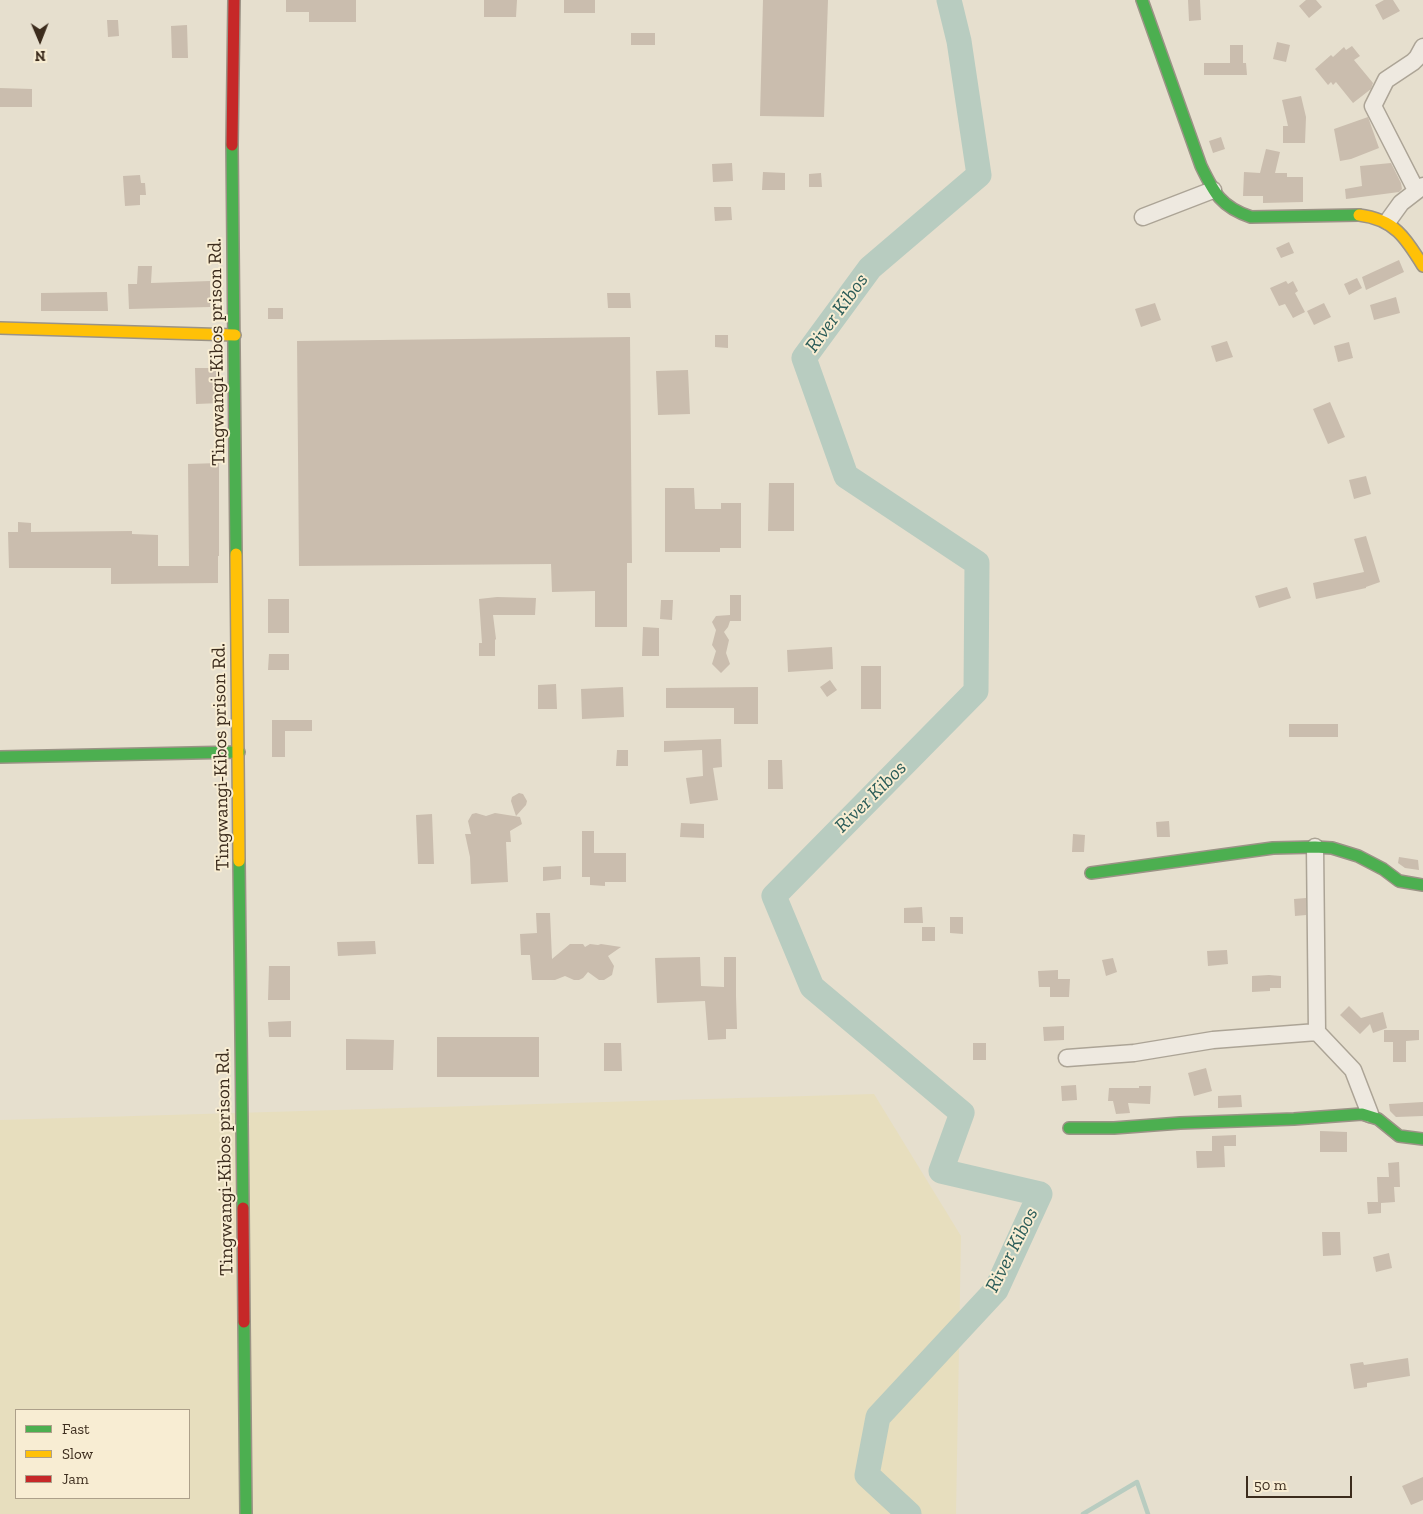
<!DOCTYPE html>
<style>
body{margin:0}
#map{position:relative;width:1423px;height:1514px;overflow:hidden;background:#e6dfce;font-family:"Zilla Slab",serif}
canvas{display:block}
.legend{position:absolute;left:15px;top:1409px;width:175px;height:90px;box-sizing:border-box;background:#f8edd3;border:1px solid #ada08a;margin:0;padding:6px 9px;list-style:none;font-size:15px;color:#3c2c1d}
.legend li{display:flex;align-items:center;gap:10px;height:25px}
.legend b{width:25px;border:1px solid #ada08a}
.north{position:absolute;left:15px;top:15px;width:50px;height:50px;-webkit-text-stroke:4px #f8edd3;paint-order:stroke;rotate:179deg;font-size:14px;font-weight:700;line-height:20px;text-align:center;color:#3c2c1d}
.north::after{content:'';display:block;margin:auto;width:18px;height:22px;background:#3c2c1d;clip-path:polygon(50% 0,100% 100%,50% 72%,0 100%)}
.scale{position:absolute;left:1246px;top:1476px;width:106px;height:22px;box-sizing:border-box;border:2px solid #3c2c1d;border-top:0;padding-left:6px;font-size:15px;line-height:18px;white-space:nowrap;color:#3c2c1d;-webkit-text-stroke:4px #f8edd3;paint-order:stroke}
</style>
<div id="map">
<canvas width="1423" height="1514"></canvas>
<ul class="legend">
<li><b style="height:6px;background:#4caf50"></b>Fast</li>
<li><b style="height:6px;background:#ffc107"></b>Slow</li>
<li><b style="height:6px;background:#c62828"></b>Jam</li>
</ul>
<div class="north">N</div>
<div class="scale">50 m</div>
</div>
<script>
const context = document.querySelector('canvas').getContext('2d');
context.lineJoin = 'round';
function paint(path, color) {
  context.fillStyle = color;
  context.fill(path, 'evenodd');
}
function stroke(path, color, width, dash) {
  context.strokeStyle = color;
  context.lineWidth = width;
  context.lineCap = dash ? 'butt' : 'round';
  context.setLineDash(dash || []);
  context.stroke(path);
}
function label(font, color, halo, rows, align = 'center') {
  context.font = font + ' "Zilla Slab",serif';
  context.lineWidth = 4;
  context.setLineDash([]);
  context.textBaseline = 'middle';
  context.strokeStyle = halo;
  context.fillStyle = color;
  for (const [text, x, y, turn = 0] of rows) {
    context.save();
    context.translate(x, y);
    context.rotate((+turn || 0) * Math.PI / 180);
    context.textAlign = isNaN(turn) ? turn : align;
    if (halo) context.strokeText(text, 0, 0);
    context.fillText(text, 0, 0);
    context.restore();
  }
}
paint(new Path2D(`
 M874,1094L961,1236L956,1514H0V1120ZM16,1410H189V1498H16Z`), '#e7debe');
stroke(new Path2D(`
 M1083,1514L1137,1482L1148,1514`), '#b8ccc0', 4.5);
stroke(new Path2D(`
 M909,1514L867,1475L878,1417L996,1290L1040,1194L941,1171L962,1113L812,987L774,896L976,691L977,563L846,476L804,358L870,268L979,175L959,41L949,0`), '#b8ccc0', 25);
paint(new Path2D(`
 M286,0H356V22H309V12H286Z
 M484,0H517L516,17H484Z
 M564,0H595V13H564Z
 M763,0H828L824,117L760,116Z
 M1188,0H1200L1201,20L1189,21Z
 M1306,0H1316L1322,7L1309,18L1299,6Z
 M1384,0H1393L1400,11L1383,20L1375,5Z
 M107,20H118L119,36L108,37Z
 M187,25L188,58H172L171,26Z
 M631,33H655V45H631Z
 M1277,42L1290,45L1286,62L1273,59Z
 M1230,45H1243V63H1246L1247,75H1204V63H1230Z
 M1352,46L1360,56L1354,60L1373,83L1371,89L1353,103L1336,82L1333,85L1331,82L1328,85L1315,69L1331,55L1333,57L1344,47L1346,50Z
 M0,88L32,89V107H0Z
 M1301,96L1306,117L1305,143H1283V126H1288L1282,100Z
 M1368,117L1379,148L1351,159L1340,161L1334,129Z
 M1221,137L1225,149L1213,153L1209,141Z
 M1266,149L1280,152L1275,173H1287V177H1303V202L1263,203V196H1243L1244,172L1260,173Z
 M732,163L733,181L713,182L712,164Z
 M1391,163L1401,183L1402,189L1399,192L1346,199L1345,189L1362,186L1360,166Z
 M763,172L785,173V190H762Z
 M821,173L822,187H809V174Z
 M140,175L141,183H145L146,195H140V205L125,206L123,176Z
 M714,207H731L732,220L715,221Z
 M1289,242L1294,253L1281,258L1276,248Z
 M1399,260L1404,272L1366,290L1362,277Z
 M138,266H152L151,283L210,281V307L129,309L128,284H137Z
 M1357,278L1362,288L1349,295L1344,284Z
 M1286,281L1288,284L1293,281L1298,291L1295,293L1305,312L1293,318L1285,304L1279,306L1270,288Z
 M107,292L108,311H41V293Z
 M607,293H630L631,308H608Z
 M1396,297L1400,313L1374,320L1370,305Z
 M1155,303L1161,320L1141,327L1135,309Z
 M1324,303L1331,317L1314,325L1307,311Z
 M268,308H283V319H268Z
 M715,335H728V348L715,347Z
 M630,337L632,563H627V627H595V591L552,592L551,564L299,566L297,341Z
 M1227,341L1233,357L1216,362L1211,346Z
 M1349,342L1353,358L1338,362L1334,346Z
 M195,368H220L221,403L196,404Z
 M688,370L690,414L658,415L656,371Z
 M1330,402L1345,437L1328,444L1313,409Z
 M219,463V556H218V583L111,584V568H9L8,532H18V522L31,523V532L132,531V534L158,535V566H189L188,464Z
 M1366,476L1371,494L1354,499L1349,480Z
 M769,483H794V531H768Z
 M665,488H694L695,509H721V503H741V548H720V552H665Z
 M1366,536L1380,582L1366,587V588L1316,599L1313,583L1364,572L1354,539Z
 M1287,587L1291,598L1259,608L1255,596Z
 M730,595H741V621H730L728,627L724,632L729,640L726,653L730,664L721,673L712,664L716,651L712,645L716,630L712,622L716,616L730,615Z
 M497,597L536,598L535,615H493L496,639L495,640V656H479V643H482L479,599Z
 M268,599H289V633H268Z
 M661,600H673L672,620L660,619Z
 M643,627L659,628V656H642Z
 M832,647L833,669L788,672L787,650Z
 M269,654H289V670H268Z
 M861,666H881V709H861Z
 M830,680L837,690L827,697L820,687Z
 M556,684L557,709H538V685Z
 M623,687L624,717L582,719L581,689Z
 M758,687V724H734V708H666V688Z
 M272,720H312V731H285V757H272Z
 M1289,724H1338V737H1289Z
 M721,739L722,767L713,768L718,800L690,804L686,778L703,776L702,750L664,752V741Z
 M617,750H628V766H616Z
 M768,760H782L783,789H768Z
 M519,793L523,794L527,801L526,805L516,816L511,801L512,797Z
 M476,813L486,816L495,813L520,817L522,824L510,831L511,842H506L508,882L471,884L470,857L465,834H471L468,821L472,814Z
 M432,814L434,864H418L416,815Z
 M1169,821L1170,837H1157L1156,822Z
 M681,823L704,824V838L680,837Z
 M582,831H594V853H626V882H605V886L590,885V877H582Z
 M1073,834L1085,835L1084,852H1072Z
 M1399,857L1418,860L1419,870L1405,868L1398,863Z
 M561,866V879L543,881V867Z
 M1306,898V915L1295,916L1294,899Z
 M922,907L923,923H904V908Z
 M536,913H550L552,959L570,944H583L585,947L590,944L598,945L601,944L621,947L608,956L614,966L612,975L604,980H599L588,972L583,978L579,980H574L565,976L555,980H532L530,955H521L520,934L537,933Z
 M950,917H963V934L950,933Z
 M922,927H935V941H922Z
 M375,941L376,954L338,956L337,942Z
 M1227,950L1228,964L1208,966L1207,951Z
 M700,957L701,986L724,987V957H736V996L737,1029H726V1039L708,1040L705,1001L657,1003L655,958Z
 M1113,958L1117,972L1106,976L1102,960Z
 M269,966H290V1000H268Z
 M1058,970V979H1070L1069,997H1050V987H1039L1038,971Z
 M1269,975L1281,976V988H1270V991L1252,992V976Z
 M1349,1006L1361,1018L1383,1012L1387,1028L1373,1033L1370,1024L1360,1034L1340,1015Z
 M291,1021V1037H269L268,1022Z
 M1064,1026V1040L1044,1041L1043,1027Z
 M1384,1030H1419V1040L1406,1041V1062H1393V1042H1384Z
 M437,1037H539V1077H437Z
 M346,1039L394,1040L393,1070H346Z
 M604,1043H621L622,1071H604Z
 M973,1043H986V1060H973Z
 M1206,1068L1212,1091L1194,1096L1188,1073Z
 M1076,1085L1077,1100L1062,1101L1061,1086Z
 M1139,1086H1151L1150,1104L1128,1103L1130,1113L1116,1114L1113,1101H1108L1109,1088H1139Z
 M1241,1095L1242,1107L1218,1108V1096Z
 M1423,1102V1116L1396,1117L1390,1111L1389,1104Z
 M1320,1131L1347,1132V1152H1320Z
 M1236,1135V1146H1224L1225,1167L1197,1168L1196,1151H1212V1136Z
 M1399,1162L1400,1187H1394L1395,1202L1381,1203V1213L1368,1214L1367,1202H1378L1377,1177H1389L1388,1163Z
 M1322,1232H1340L1341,1255L1323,1256Z
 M1389,1253L1392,1268L1376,1272L1373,1257Z
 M1408,1358L1410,1376L1367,1383V1387L1354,1389L1350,1364L1363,1362L1364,1365Z
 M1423,1477V1500L1411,1505L1402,1486Z`), '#cabdae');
const street = new Path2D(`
 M1416,190L1373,106L1386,80L1413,62L1417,58L1423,47
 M1143,217L1213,190
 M1388,221L1401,203L1423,186
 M1315,847L1317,1032L1353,1070L1370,1114
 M1067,1058L1134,1053L1213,1040L1317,1032`);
const fast = new Path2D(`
 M1142,0L1201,166C1214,193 1221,207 1251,217L1359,215
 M232,145L236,554
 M0,757L239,752
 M239,861L243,1208
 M1091,873L1273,848L1315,847L1332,848L1358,856L1383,869L1399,881L1423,885
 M1069,1128H1114L1180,1123L1294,1119L1362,1114L1378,1119L1399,1136L1423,1139
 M244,1322L246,1514`);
const slow = new Path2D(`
 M1359,215C1394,219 1406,238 1423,266
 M0,328L235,335
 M236,554L239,861`);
const jam = new Path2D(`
 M232,145L234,0
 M243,1208L244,1322`);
stroke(street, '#aca496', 19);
stroke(fast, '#9b9386', 14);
stroke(slow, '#9b9386', 14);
stroke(jam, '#9b9386', 14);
stroke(street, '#eee9e0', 16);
stroke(fast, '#4caf50', 11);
stroke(slow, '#ffc107', 11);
stroke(jam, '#c62828', 11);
label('19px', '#3c2c1d', '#f8edd3', [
 ["Tingwangi-Kibos prison Rd.",217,352,-91],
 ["Tingwangi-Kibos prison Rd.",221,757,-91],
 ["Tingwangi-Kibos prison Rd.",225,1162,-91]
]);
label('italic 20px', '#2c5d59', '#f8edd3', [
 ["River Kibos",837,313,-54],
 ["River Kibos",871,797,-45],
 ["River Kibos",1012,1250,-63]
]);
</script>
